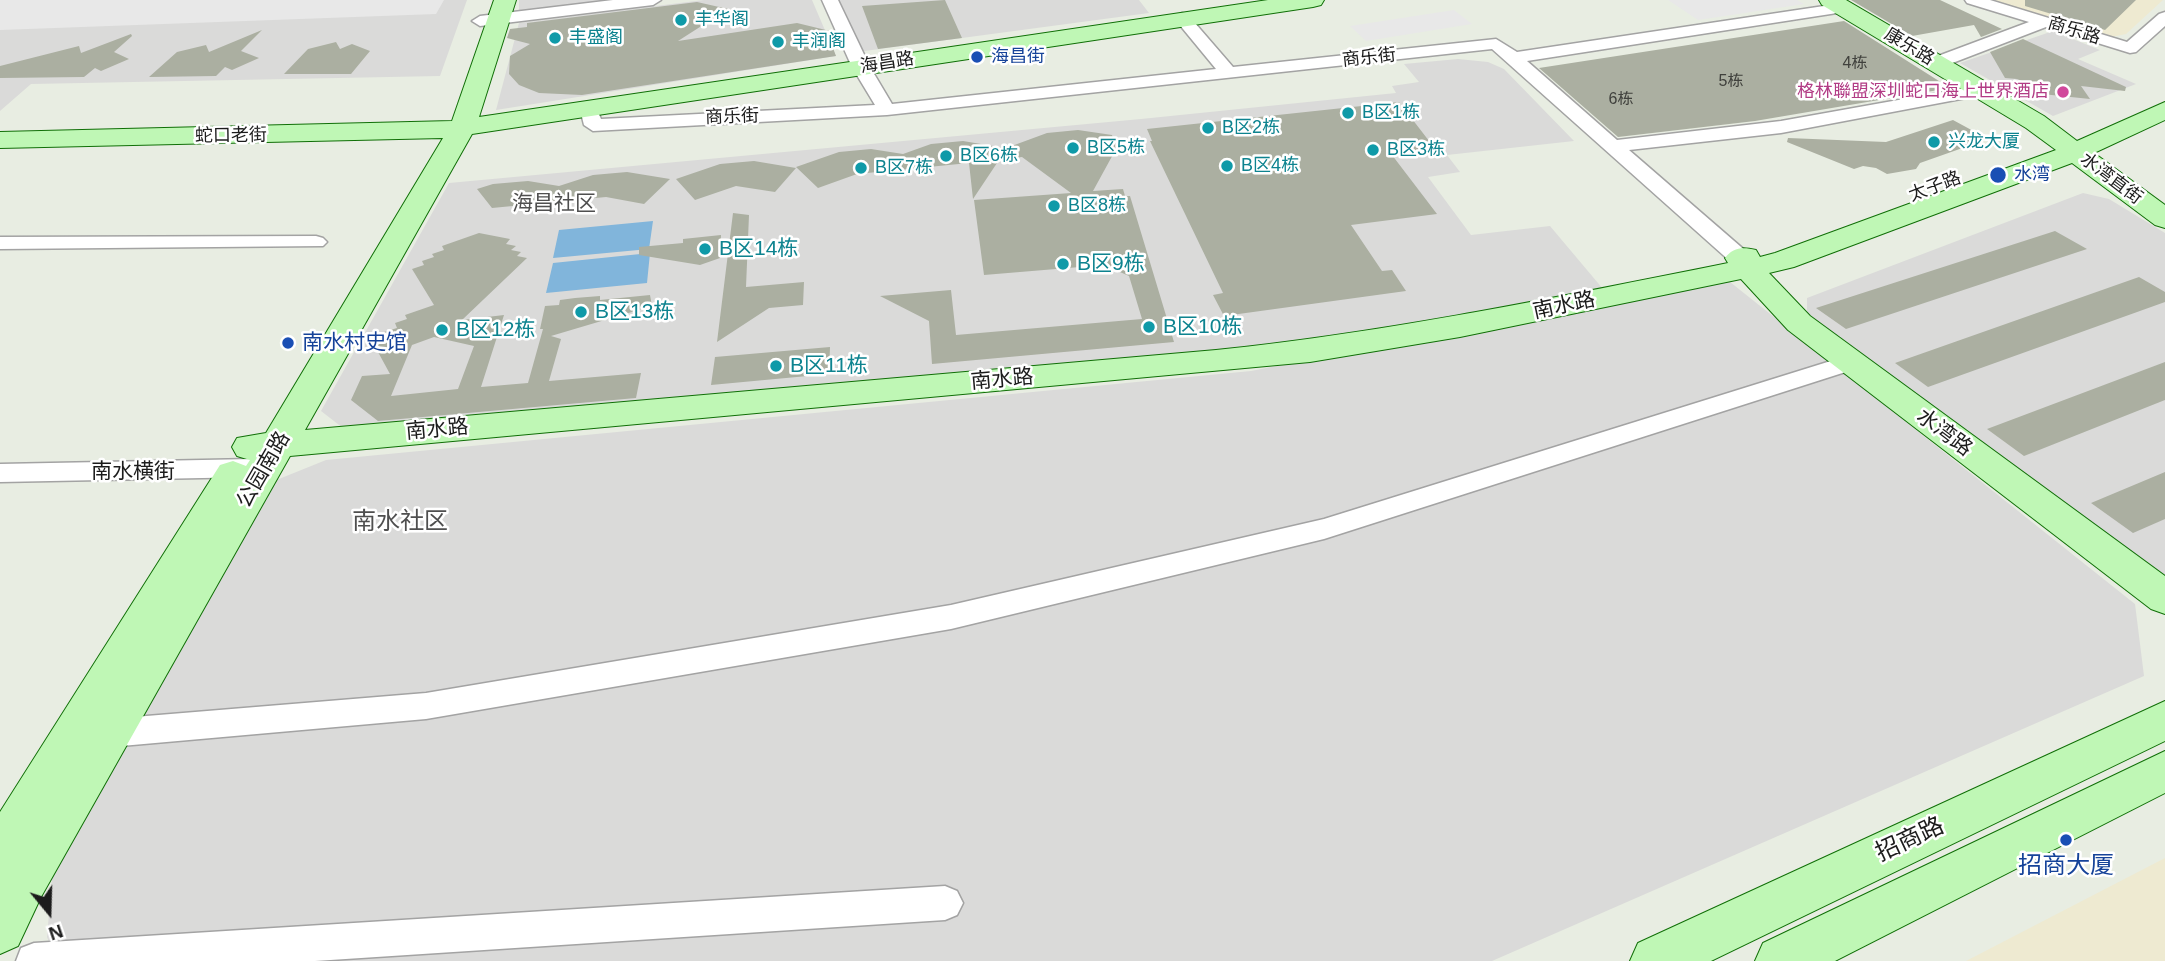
<!DOCTYPE html>
<meta charset="utf-8">
<style>
body{margin:0}
#map{position:relative;width:2165px;height:961px;overflow:hidden;background:#e8ede2;font-family:Helvetica,sans-serif}
canvas{display:block}
.north{position:absolute;left:14px;top:877px;width:70px;height:70px;-webkit-text-stroke:5px #fff;paint-order:stroke;rotate:161deg;font-size:19px;font-weight:700;line-height:28px;text-align:center;color:#1c1c1c}
.north::after{content:'';display:block;margin:auto;width:24px;height:32px;background:#1c1c1c;clip-path:polygon(50% 0,100% 100%,50% 72%,0 100%)}
</style>
<div id="map">
<canvas width="2165" height="961"></canvas>
<div class="north">N</div>
</div>
<script>
const context = document.querySelector('canvas').getContext('2d');
context.lineJoin = 'round';
function paint(path, color) {
  context.fillStyle = color;
  context.fill(path, 'evenodd');
}
function stroke(path, color, width, dash) {
  context.strokeStyle = color;
  context.lineWidth = width;
  context.lineCap = dash ? 'butt' : 'round';
  context.setLineDash(dash || []);
  context.stroke(path);
}
function label(font, color, halo, rows, align = 'center') {
  context.font = font + ' Helvetica,"Noto Sans SC",sans-serif';
  context.lineWidth = 5;
  context.setLineDash([]);
  context.textBaseline = 'middle';
  context.strokeStyle = halo;
  context.fillStyle = color;
  for (const [text, x, y, turn = 0] of rows) {
    context.save();
    context.translate(x, y);
    context.rotate((+turn || 0) * Math.PI / 180);
    context.textAlign = isNaN(turn) ? turn : align;
    if (halo) context.strokeText(text, 0, 0);
    context.fillText(text, 0, 0);
    context.restore();
  }
}
paint(new Path2D(`
 M0,0H467L440,76L31,84L0,111Z
 M519,0H619L519,12Z
 M704,0H812L836,56L496,110L519,23Z
 M839,0H1139L1149,13L857,52Z
 M2053,31L2100,50L2078,59L2136,84L2053,116L1960,63Z
 M1458,59L1488,62L1504,69L1574,141L1447,155L1460,172L1428,177L1471,235L1550,226L1603,289L1519,306L1305,341L1212,352L343,428L321,411L449,183L1141,119L1396,93L1392,86L1419,82L1404,64Z
 M2083,193L2109,199L2165,233V577L1807,313V298Z
 M1725,278L2135,604L2144,676L1492,961H58L47,937L56,831L274,481L326,460L1251,371Z`), '#dadad9');
paint(new Path2D(`
 M1991,0H2163L2126,34L2111,37Z
 M2165,858V961H1966Z`), '#eeead1');
paint(new Path2D(`
 M653,221L649,249L553,258L559,230Z
 M650,253L647,283L546,293L553,263Z`), '#81b5db');
paint(new Path2D(`
 M0,0H444L436,14L0,30Z
 M1668,0H1797L1804,4L1698,20Z
 M1454,10L1472,24L1366,41L1350,26Z`), '#e8e8e8');
paint(new Path2D(`
 M945,0L962,38L878,49L862,6Z
 M1851,0H1940L2002,29L1981,37L1974,25L1912,36Z
 M2025,0H2136L2105,30L2025,6Z
 M697,2L728,9L678,41L797,23L834,32L837,39L831,43L836,56L582,95L539,93L519,85L509,74L510,56L530,44L507,38L510,29L527,27V23Z
 M1844,21L1950,88L1755,121L1618,137L1539,68Z
 M262,30L241,51L259,58L232,70L225,67L216,76L149,77L177,52L206,45L209,52Z
 M131,34L132,36L114,52L129,59L101,71L95,68L84,77L0,78V66L79,46L81,53Z
 M2023,39L2126,87L2125,91L2081,86L2090,99L2042,94L2039,88L2017,79L2005,78L1990,52Z
 M336,42L340,49L352,44L370,51L351,74H284L308,49Z
 M1399,102L1436,150L1392,155L1437,214L1351,225L1382,271L1392,270L1406,291L1224,316L1213,295L1223,293L1150,141H1152L1147,129Z
 M1953,120L1988,139L1920,163L1916,169L1887,174L1876,168L1863,166L1854,169L1787,142L1788,138L1886,142Z
 M1078,130L1112,135L1116,149L1093,191L1123,189L1125,196H1130L1174,342L932,364L929,321L880,296L951,290L956,335L1142,319L1129,276L1104,265L984,275L974,200L1071,193L1022,157L999,160L973,199L969,163L857,174L818,188L796,167L839,152L871,149L903,154L931,144L963,141L1011,149L1009,147L1047,133Z
 M754,161L796,168L775,192L736,186L695,200L676,179L720,164Z
 M627,172L670,179L644,204L606,197L492,208L477,189L493,184L528,181L559,186L593,175Z
 M733,213L749,215L746,287L804,282L803,305L769,308L717,342Z
 M2055,231L2087,249L1846,329L1816,308Z
 M479,233L510,239L506,244L516,246L511,250L521,252L517,256L527,258L462,320L504,315L481,387L528,383L543,329H540L545,306L559,305L560,300L575,298L600,296V300L650,295L652,306L551,336L561,339L549,381L641,373L636,398L378,421L351,400L362,376L390,374L372,341L386,336L384,332L397,328L395,323L407,319L405,315L434,305L412,269L424,265L422,261L434,257L432,254L444,250L442,246ZM434,337L474,346L458,389L391,396L412,345Z
 M721,235L720,258L700,265L639,255V247L683,243V239Z
 M2139,277L2165,292V302L1928,387L1895,363Z
 M830,347L829,374L711,385L715,357Z
 M2165,362V400L2024,456L1987,429Z
 M2165,472V519L2133,533L2091,503Z`), '#abafa1');
const street = new Path2D(`
 M613,0H661L653,5L480,26L472,21L480,16Z
 M822,0H838L870,67L892,104L1216,69L1174,18L1182,13L1188,15L1233,67L1496,39L1517,52L1844,3L1852,8L1850,11L1527,61L1617,140L1781,121L1982,85L1991,90L1982,95L1781,133L1629,150L1748,253L1751,258L1748,263H1732L1492,49L887,115L593,131L584,125L580,109L589,104L595,105L601,119L875,105L852,67Z
 M1965,0H1990L2127,42L2159,14L2165,12V26L2136,52L2130,53L2046,27L1942,67H1930L1927,63L1930,59L2029,22L1967,3Z
 M316,236L323,238L327,242L323,246L0,249V237Z
 M1850,355L1858,358L1862,363L1858,368L1324,539L951,629L426,719L110,747L99,743L94,733L99,723L110,719L426,693L951,605L1324,519Z
 M253,459L262,461L266,468L262,475L253,477L0,482V464Z
 M945,886L957,891L963,903L957,915L945,920L315,961H16L21,948L34,943Z`);
const secondary = new Path2D(`
 M494,0H516L479,117L1268,0H1324L1321,5L1313,7L472,134L305,430L1216,350C1389,332 1558,297 1728,263L1725,258C1733,247 1743,247 1756,250L1760,257L1775,253L2056,150L2026,128L1822,5L1819,0H1846L2044,116L2077,141L2165,102V120L2094,153L2165,205V228L2155,225L2072,163L1794,267L1769,273L1810,316L2165,576V614L2151,609L1788,330L1741,279L1460,337L1310,362L290,456L41,897L18,946L0,954V812L220,465L233,461L246,466L250,460L237,456L232,447L237,438L266,433L443,138L0,148V132L452,121Z
 M2165,701V741L1711,961H1630L1638,943Z
 M2165,751V793L1835,961H1755L1763,943Z`);
stroke(street, '#a3a3a3', 3);
stroke(secondary, '#106f07', 2);
paint(street, '#fff');
paint(secondary, '#bff7b5');
for (const [x, y, r, color] of [
 [681,20,7,"#0f9aa8"],
 [555,38,7,"#0f9aa8"],
 [778,42,7,"#0f9aa8"],
 [977,57,7,"#1a4fb4"],
 [2063,92,7,"#d1479c"],
 [1348,113,7,"#0f9aa8"],
 [1208,128,7,"#0f9aa8"],
 [1934,142,7,"#0f9aa8"],
 [1073,148,7,"#0f9aa8"],
 [1373,150,7,"#0f9aa8"],
 [946,156,7,"#0f9aa8"],
 [1227,166,7,"#0f9aa8"],
 [861,168,7,"#0f9aa8"],
 [1998,175,9,"#1a4fb4"],
 [1054,206,7,"#0f9aa8"],
 [705,249,7,"#0f9aa8"],
 [1063,264,7,"#0f9aa8"],
 [581,312,7,"#0f9aa8"],
 [1149,327,7,"#0f9aa8"],
 [442,330,7,"#0f9aa8"],
 [288,343,7,"#1a4fb4"],
 [776,366,7,"#0f9aa8"],
 [2066,840,7,"#1a4fb4"]
]) {
  const dot = new Path2D();
  dot.arc(x, y, r, 0, 2 * Math.PI);
  context.fillStyle = color;
  context.fill(dot);
  stroke(dot, '#fff', 2.5);
}
label('16px', '#40413d', null, [
 ["4栋",1855,64],
 ["5栋",1731,82],
 ["6栋",1621,100]
]);
label('18px', '#0d838f', '#fff', [
 ["丰华阁",695,20],
 ["丰盛阁",569,38],
 ["丰润阁",792,42],
 ["B区1栋",1362,113],
 ["B区2栋",1222,128],
 ["兴龙大厦",1948,142],
 ["B区5栋",1087,148],
 ["B区3栋",1387,150],
 ["B区6栋",960,156],
 ["B区4栋",1241,166],
 ["B区7栋",875,168],
 ["B区8栋",1068,206]
], 'left');
label('18px', '#1c1c1c', '#fff', [
 ["商乐路",2074,31,17],
 ["康乐路",1909,47,31],
 ["商乐街",1369,58,-6],
 ["海昌路",887,63,-9],
 ["商乐街",732,117,-2],
 ["蛇口老街",231,136,-1],
 ["水湾直街",2111,179,37],
 ["太子路",1935,187,-21]
]);
label('18px', '#164399', '#fff', [
 ["海昌街",991,57],
 ["水湾",2014,175]
], 'left');
label('18px', '#b23c85', '#fff', [
 ["格林聯盟深圳蛇口海上世界酒店",2049,92]
], 'right');
label('21px', '#4f4f4f', '#fff', [
 ["海昌社区",554,204]
]);
label('21px', '#0d838f', '#fff', [
 ["B区14栋",719,249],
 ["B区9栋",1077,264],
 ["B区13栋",595,312],
 ["B区10栋",1163,327],
 ["B区12栋",456,330],
 ["B区11栋",790,366]
], 'left');
label('21px', '#1c1c1c', '#fff', [
 ["南水路",1564,306,-12],
 ["南水路",1002,380,-5],
 ["南水路",437,430,-5],
 ["水湾路",1944,433,37],
 ["公园南路",264,470,-60],
 ["南水横街",133,472]
]);
label('21px', '#164399', '#fff', [
 ["南水村史馆",302,343]
], 'left');
label('24px', '#4f4f4f', '#fff', [
 ["南水社区",400,522]
]);
label('24px', '#1c1c1c', '#fff', [
 ["招商路",1910,840,-25]
]);
label('24px', '#164399', '#fff', [
 ["招商大厦",2066,866]
]);
</script>
